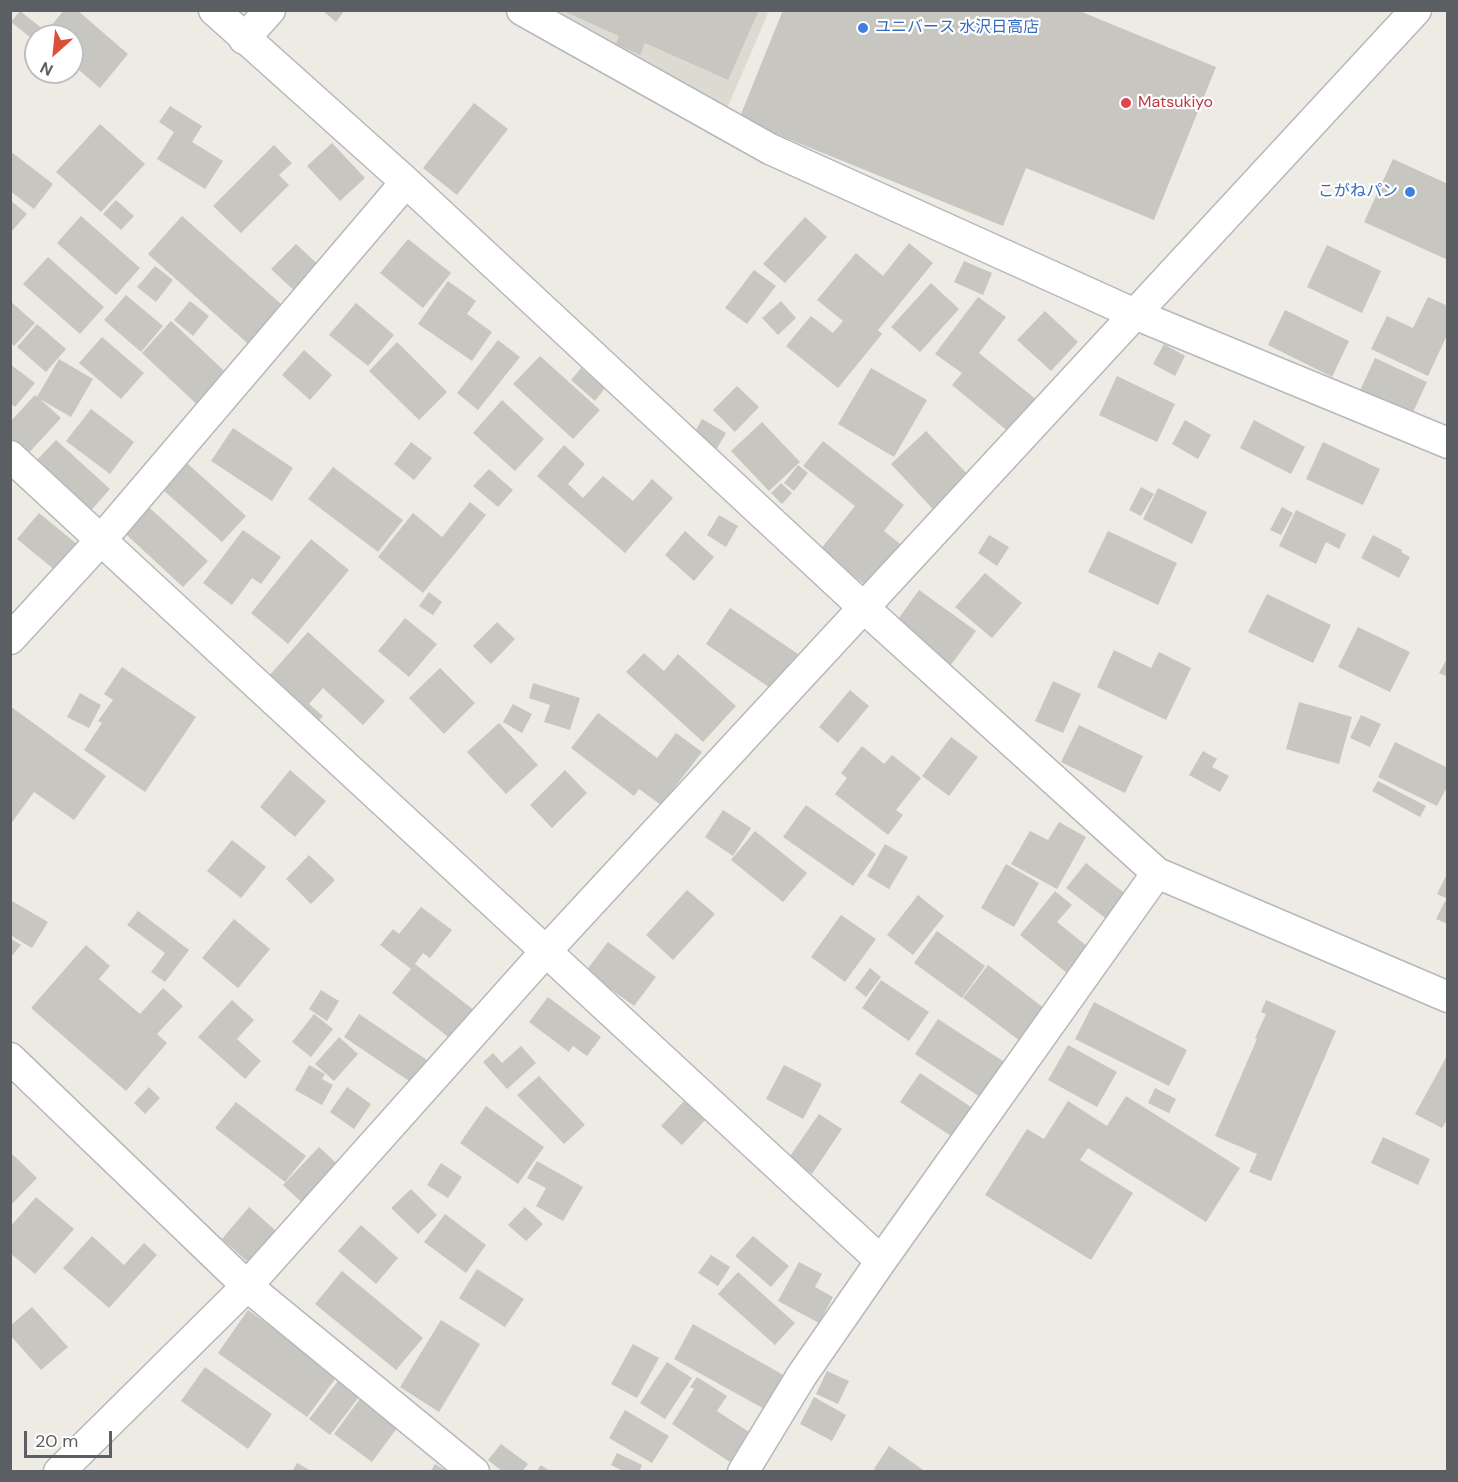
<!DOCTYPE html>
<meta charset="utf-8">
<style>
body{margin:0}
#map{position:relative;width:1458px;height:1482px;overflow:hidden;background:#edebe3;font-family:"DM Sans",sans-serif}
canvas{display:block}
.frame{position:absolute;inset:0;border:12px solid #5b5e63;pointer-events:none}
.north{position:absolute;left:24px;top:24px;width:60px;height:60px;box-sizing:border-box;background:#fff;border:2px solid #bdbfc1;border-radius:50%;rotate:207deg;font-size:16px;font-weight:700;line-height:24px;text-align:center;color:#5b5e63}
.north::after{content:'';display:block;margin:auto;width:21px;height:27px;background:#dc5039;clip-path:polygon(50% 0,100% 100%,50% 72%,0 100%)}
.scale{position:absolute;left:24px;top:1431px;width:88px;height:27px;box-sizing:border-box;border:3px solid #5b5e63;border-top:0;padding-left:8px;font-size:18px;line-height:21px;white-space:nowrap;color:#5b5e63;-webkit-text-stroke:4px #fff;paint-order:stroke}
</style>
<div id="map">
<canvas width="1458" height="1482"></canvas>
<div class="frame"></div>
<div class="north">N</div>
<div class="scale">20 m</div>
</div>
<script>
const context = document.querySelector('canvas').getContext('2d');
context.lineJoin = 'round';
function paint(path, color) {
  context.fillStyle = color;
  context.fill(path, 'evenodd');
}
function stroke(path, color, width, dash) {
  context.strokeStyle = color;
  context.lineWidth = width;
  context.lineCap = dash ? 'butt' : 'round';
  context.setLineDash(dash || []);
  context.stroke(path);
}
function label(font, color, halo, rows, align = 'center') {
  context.font = font + ' "DM Sans","Noto Sans JP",sans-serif';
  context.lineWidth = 4.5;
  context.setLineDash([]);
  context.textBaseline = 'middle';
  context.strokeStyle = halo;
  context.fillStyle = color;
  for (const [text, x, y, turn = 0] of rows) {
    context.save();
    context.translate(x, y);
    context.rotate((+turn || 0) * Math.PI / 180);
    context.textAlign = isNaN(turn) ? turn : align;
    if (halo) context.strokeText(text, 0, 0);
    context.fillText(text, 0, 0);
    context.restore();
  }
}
paint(new Path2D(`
 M544,11H769L725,113Z`), '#dddad1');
paint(new Path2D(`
 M64,10H77L128,54L100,88L72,64V36H43Z
 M322,10H345L336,22Z
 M561,10H759L728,80L645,43L640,55L616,44L619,36Z
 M783,10H1077L1216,67L1154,220L1026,168L1003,226L739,119Z
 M20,11L44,30L39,36H36L35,41L11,22Z
 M474,103L508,129L457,195L423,168Z
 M170,106L202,126L192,142L223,161L205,189L157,159L174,132L159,122Z
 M100,124L145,164L101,212L56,172Z
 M332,143L365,178L340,201L307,166Z
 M274,145L292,163L279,175L289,185L241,233L213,206Z
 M10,151L53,184L34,209L10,191Z
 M1393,159L1448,184V260L1364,222Z
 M10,200L27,214L10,233Z
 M116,200L134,216L121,230L103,214Z
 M81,216L140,268L116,295L57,243Z
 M182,216L290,312L256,351L148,254Z
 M805,217L827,237L785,283L763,264Z
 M408,239L451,273L423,308L380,273Z
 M909,243L933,263L878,330L882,334L838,388L786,346L811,316L833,333L843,321L817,300L856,253L883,276Z
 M296,244L324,270L300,296L271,269Z
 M1327,245L1381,271L1362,313L1307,287Z
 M48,257L104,307L80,334L23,284Z
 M964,261L992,273L983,295L954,282Z
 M155,266L173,280L156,302L137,287Z
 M754,270L776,286L747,324L725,308Z
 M448,281L476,301L467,314L492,332L472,361L418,324Z
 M931,283L959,309L920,352L891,327Z
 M126,295L163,326L141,352L104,320Z
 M978,297L1006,317L979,353L1043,405L1016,438L952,385L962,373L935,354Z
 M1428,297L1448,306V333L1428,376L1371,349L1387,316L1413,328Z
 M10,301L35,323L14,346L10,342Z
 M190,301L209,316L193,336L174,320Z
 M781,301L796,318L778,335L762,318Z
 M356,303L394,335L368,366L329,335Z
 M1285,310L1349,341L1332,377L1268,345Z
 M1045,311L1078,342L1051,371L1017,340Z
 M171,321L235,381L205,412L142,353Z
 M37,324L66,349L46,372L17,347Z
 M102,337L144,373L121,399L79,363Z
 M498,340L520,357L478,410L457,393Z
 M397,342L447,392L419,420L369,371Z
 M1164,344L1185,356L1175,376L1153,364Z
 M304,350L332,375L310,400L282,375Z
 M540,356L600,410L573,439L513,384Z
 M1375,358L1427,382L1409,421L1357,397Z
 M59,359L93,379L71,417L40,399L61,418L26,456L10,442V422L35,395L37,397Z
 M10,364L35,383L15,407L10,403Z
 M581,368L605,388L595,401L571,380Z
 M871,368L927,400L894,457L838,424Z
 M1117,376L1175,404L1157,442L1099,415Z
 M737,386L759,407L735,432L713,410Z
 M502,400L544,439L515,471L473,433Z
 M91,409L134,442L110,474L66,441Z
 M702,419L726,433L716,450L692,437Z
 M1185,420L1211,435L1198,459L1172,444Z
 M1254,420L1305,447L1291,474L1240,448Z
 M762,422L800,462L769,491L731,451Z
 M233,428L293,468L272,501L211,461Z
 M926,431L978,485L942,519L891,464Z
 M56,440L110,489L87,515L32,465Z
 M823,441L904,505L884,531L904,547L870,589L820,550L855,506L803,466Z
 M411,442L432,458L414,480L394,464Z
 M1323,442L1380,469L1363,505L1306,479Z
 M564,445L585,464L568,484L583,498L603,476L633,501L652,479L673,498L625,553L537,476Z
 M179,456L246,516L222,542L155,483Z
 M798,465L808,473L794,491L784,483Z
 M333,467L403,520L378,552L308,499Z
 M489,469L513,490L498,507L473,486Z
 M781,483L792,493L782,504L771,493Z
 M1141,487L1154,494L1141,516L1129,510Z
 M1158,488L1207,512L1192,544L1143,519Z
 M141,500L208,561L183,587L117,526Z
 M470,502L486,515L423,593L378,557L413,513L442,537Z
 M1282,507L1293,513L1281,535L1270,530Z
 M1296,510L1346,534L1339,549L1326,542L1316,564L1279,546Z
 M39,513L78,545L56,571L17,539Z
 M719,515L738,526L726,547L707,535Z
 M243,530L281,557L261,584L252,578L232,605L203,583Z
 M685,531L714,557L694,581L665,555Z
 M1108,531L1177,563L1158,605L1088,572Z
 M989,535L1009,547L997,566L978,553Z
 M1373,535L1402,550L1401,552L1410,557L1399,578L1361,558Z
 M311,539L349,570L288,644L251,613Z
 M985,573L1022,603L992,638L955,607Z
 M919,590L976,631L950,666L894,625Z
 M429,592L442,602L433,615L419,606Z
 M1267,594L1331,625L1313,663L1248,632Z
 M730,608L798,654L773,690L706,644Z
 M405,618L437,644L409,677L378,651Z
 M497,622L515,639L491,664L473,646Z
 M1358,627L1410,652L1390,692L1338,667Z
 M308,632L385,701L363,725L323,688L309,704L323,716L317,723L267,678Z
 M1114,650L1151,668L1159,652L1191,668L1166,720L1097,687Z
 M644,653L664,671L678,654L736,706L703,742L626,672Z
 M1448,657V677L1439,673Z
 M122,667L196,717L145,792L84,750L102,723L98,721L113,700L104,694Z
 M440,668L475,703L444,734L409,698Z
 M1053,681L1081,694L1063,733L1035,721Z
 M533,683L580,698L570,730L544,722L550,705L529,698Z
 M850,690L869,706L838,743L819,727Z
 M80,693L101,705L89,728L67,717Z
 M1299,702L1352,717L1339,764L1286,749Z
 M513,704L532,714L522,733L503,722Z
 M10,706L106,776L74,820L34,792L10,825Z
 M598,713L657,758L676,733L702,752L661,805L639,789L634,796L571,748Z
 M1361,715L1381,724L1370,747L1350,738Z
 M499,723L538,765L506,794L467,752Z
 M1079,725L1143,756L1125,793L1061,762Z
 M951,737L978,757L949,796L922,776Z
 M1395,742L1448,768V785L1437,806L1378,777Z
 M862,746L884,764L892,755L921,778L896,810L903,815L888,835L835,794L847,778L841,773Z
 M1203,751L1217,759L1212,767L1229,776L1220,792L1189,775Z
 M290,770L326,801L295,837L260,807Z
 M565,770L587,793L552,828L530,805Z
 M1378,781L1426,806L1420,817L1372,791Z
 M806,805L876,854L853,886L783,837Z
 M723,810L751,828L733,856L705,837Z
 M1059,822L1086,837L1057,889L1011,864L1030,831L1048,840Z
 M755,831L807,873L783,902L731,860Z
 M232,840L266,867L241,898L207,871Z
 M885,844L908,857L889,889L867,876Z
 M309,855L335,880L311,904L286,879Z
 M1086,863L1132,899L1113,924L1066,888Z
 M1006,864L1039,883L1014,927L981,908Z
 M1448,872V899L1437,894Z
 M687,890L715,914L673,960L646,935Z
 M1055,891L1072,905L1057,922L1093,951L1072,977L1020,935Z
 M918,895L944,916L913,955L887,935Z
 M12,901L48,922L32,948L10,935Z
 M1445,901L1448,903V924L1436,919Z
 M421,907L452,930L430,958L423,953L415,964L475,1011L452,1040L392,993L411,969L380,945L393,929L399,934Z
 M138,911L189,950L165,982L151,972L165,953L127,925Z
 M841,915L876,939L845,982L811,957Z
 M234,919L270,949L238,988L202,958Z
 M937,931L985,966L962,998L914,963Z
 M10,938L21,945L10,958Z
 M608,942L656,977L634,1006L586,971Z
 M86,945L110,966L99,979L140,1014L163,988L183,1006L157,1034L167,1043L126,1091L31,1008Z
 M988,965L1049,1012L1024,1044L963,998Z
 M870,968L881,977L866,997L855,988Z
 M881,980L929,1012L909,1041L862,1008Z
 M321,990L339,1001L327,1021L309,1009Z
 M548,997L601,1037L587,1056L573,1046L569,1052L529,1022Z
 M232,1000L254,1020L237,1039L261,1061L245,1079L198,1037Z
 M1266,1000L1336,1031L1271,1181L1249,1172L1257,1154L1215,1136L1257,1039L1255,1038L1266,1014L1261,1012Z
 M1094,1002L1187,1050L1169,1086L1075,1039Z
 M314,1014L333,1029L311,1057L292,1042Z
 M359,1014L427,1060L412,1083L344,1037Z
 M938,1019L1006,1063L983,1099L915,1054Z
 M339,1037L358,1054L334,1081L315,1064Z
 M1068,1045L1117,1072L1097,1107L1048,1080Z
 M521,1046L536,1063L507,1089L483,1062L493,1053L502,1063Z
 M1448,1054V1118L1442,1128L1415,1114Z
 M309,1065L325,1074L322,1079L333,1085L322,1105L295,1090Z
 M784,1065L822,1084L803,1119L766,1099Z
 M920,1073L980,1113L960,1142L900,1102Z
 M539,1076L585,1125L564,1144L517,1095Z
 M149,1087L160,1098L145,1114L134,1103Z
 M347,1087L371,1104L354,1129L330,1112Z
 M1155,1088L1176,1099L1169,1113L1148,1103Z
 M1126,1096L1240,1168L1206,1222L1088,1148L1080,1160L1133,1193L1091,1260L985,1195L1027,1129L1044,1139L1068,1101L1107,1126Z
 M684,1101L705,1120L682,1145L661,1126Z
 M236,1102L306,1156L285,1182L215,1128Z
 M486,1106L544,1147L518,1184L460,1143Z
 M819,1114L842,1129L812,1174L788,1159Z
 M1383,1137L1430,1159L1418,1185L1371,1163Z
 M319,1147L347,1173L311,1211L283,1185Z
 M10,1152L37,1178L10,1206Z
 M537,1161L583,1187L563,1221L536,1206L546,1188L527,1178Z
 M441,1163L462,1177L448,1198L427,1185Z
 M411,1189L437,1215L418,1234L391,1208Z
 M36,1197L74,1229L35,1274L10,1253V1227Z
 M249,1207L284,1238L257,1270L222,1239Z
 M525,1207L543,1224L526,1241L508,1225Z
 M445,1214L486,1245L466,1273L424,1242Z
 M361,1225L398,1258L376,1284L338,1251Z
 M92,1236L124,1265L144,1243L157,1255L109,1308L63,1268Z
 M753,1236L789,1266L771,1287L735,1256Z
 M711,1255L730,1267L718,1286L698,1273Z
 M799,1262L822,1274L815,1287L833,1297L819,1323L778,1301Z
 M477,1269L524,1299L505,1327L459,1298Z
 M342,1271L423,1338L396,1370L315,1304Z
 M738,1272L795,1323L775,1345L718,1294Z
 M32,1307L68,1347L41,1370L10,1335V1326Z
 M248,1310L338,1375L307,1417L218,1353Z
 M441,1320L480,1344L439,1412L400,1387Z
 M693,1324L787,1377L768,1411L674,1359Z
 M633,1344L659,1358L637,1398L611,1384Z
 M667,1362L692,1378L665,1419L640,1403Z
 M205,1367L272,1414L248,1449L181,1401Z
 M827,1371L849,1381L838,1404L816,1394Z
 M697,1377L727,1396L717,1411L755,1436L736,1466L672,1424L694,1389L690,1387Z
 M338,1381L359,1397L330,1435L309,1419Z
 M362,1396L400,1424L372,1462L334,1434Z
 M814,1397L846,1415L832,1441L800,1424Z
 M625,1410L669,1436L652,1463L609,1438Z
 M501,1444L528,1464L522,1472H503L488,1460Z
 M889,1446L926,1472H877L874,1469Z
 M617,1453L642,1465L639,1472H625L611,1465Z
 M297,1463L313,1472H292Z
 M435,1464L448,1472H430Z
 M541,1465L551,1472H536Z`), '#c8c6c0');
const minor = new Path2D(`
 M214,10L406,182L864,608L1157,873L1448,997
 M522,10L770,149L1137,315L1448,443
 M244,39L270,10
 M10,456L881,1261
 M10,639L101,540L406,182
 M10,1058L247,1286L474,1472
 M59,1472L247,1286L547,950L1416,10
 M743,1472L802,1375L881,1261L1157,873`);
stroke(minor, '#b5b8bc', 33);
stroke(minor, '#fff', 30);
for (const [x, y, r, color] of [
 [863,28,6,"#3f7fe0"],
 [1126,103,6,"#e0444e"],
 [1410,192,6,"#3f7fe0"]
]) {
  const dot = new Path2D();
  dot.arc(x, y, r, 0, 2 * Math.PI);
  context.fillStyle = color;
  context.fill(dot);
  stroke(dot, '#fff', 2);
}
label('16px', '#366cbe', '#fff', [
 ["ユニバース 水沢日高店",875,28],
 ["こがねパン",1398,192,"right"]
], 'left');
label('16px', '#be3a42', '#fff', [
 ["Matsukiyo",1138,103]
], 'left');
</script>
